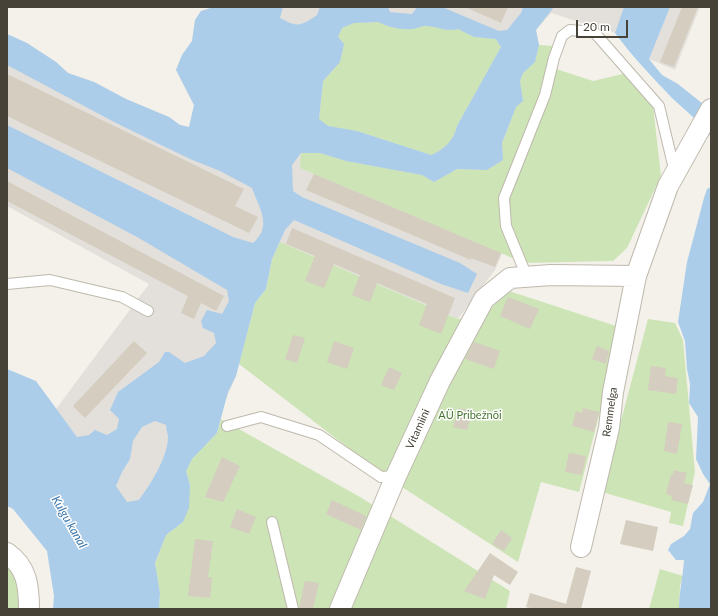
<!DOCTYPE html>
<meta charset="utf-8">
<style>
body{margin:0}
#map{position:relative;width:718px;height:616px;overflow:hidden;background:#f3f1ea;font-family:Lato,sans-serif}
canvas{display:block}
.frame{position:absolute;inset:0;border:8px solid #464238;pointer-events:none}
.scale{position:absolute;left:576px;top:20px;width:52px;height:18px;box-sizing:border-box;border:2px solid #464238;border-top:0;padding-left:5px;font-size:12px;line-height:14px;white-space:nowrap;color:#464238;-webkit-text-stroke:3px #fff;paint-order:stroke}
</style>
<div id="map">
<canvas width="718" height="616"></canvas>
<div class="frame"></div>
<div class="scale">20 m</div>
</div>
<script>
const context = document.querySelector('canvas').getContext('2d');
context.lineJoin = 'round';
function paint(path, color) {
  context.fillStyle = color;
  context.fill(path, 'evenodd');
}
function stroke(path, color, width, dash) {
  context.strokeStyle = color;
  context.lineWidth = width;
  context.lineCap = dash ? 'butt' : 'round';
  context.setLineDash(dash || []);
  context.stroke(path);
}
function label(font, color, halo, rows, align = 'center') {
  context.font = font + ' Lato,sans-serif';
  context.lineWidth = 3;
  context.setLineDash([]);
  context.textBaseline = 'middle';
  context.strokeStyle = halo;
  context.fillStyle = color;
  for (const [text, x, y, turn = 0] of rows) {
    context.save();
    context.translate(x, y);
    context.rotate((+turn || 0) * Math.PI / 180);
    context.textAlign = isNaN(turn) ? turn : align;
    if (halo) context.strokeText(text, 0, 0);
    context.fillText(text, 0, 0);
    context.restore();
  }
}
paint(new Path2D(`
 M214,7H700L675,70L649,59L615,33L551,13L536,30L539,45L501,253L502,254L495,270L458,319L280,242L255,303L236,376L155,563L77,437L56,409L149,284L7,206V34L27,43L56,62L68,73L94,82L126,99L169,117L180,125L189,127L194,105L176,70L182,55L192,41L195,20L201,11Z`), '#e3e0db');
paint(new Path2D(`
 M378,22C389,27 400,30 412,29C417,29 423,25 428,26C438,27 447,32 458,29L474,37L496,39L501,47L457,126C454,140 444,150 431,155L357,131L327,126L319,119L323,81L340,62L344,44L338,37L342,28L354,23Z
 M539,45L553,46L550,67L593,81L627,73L652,97L661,176L627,248L613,261L524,263L300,168L301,153H320L346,161L422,175L434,182L457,169L487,170L503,160L502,144L516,107L523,101L520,82L523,73L535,62Z
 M280,242L458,319L486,315L506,290L622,328L579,492L541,482L518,562L385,476L239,364L255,303L266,289L272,259Z
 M648,319L675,323L683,340L695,472L683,526L669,523L671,512L602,492Z
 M221,419L360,497L510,591L506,609H159L160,593L155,564L166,535L183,522L190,485L186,471L192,459L217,433Z
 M7,563L17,575L23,609H7Z
 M660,569L683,576L680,586L679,609H649Z`), '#cde4b6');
paint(new Path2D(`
 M214,7H283L280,18C298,28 301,26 317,15L320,7H388L390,12L412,14L417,7H442L499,31L507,30L521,13L523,7H554L536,30L539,45L535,62L523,73L520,81L523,101L516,107L502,143L503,160L487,170L457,169L434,182L422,175L346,161L320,153H301L292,165L293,191L302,197L460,263L477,274L468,293L441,284L294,220L285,230L272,259L266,289L255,303L236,376L228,392L217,433L192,459L186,471L190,485L189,508L183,522L166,535L155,563L160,593L159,609H53L54,596L47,551L13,509L7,506V369L36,381L77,437L89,435L95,430L107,435L117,429L119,419L110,410L118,392L159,362L165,352H169L185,363L204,356L216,343L214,333L203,328L201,321L207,310L222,314L229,301L227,290L137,237L7,168V125L233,237L253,243C273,226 259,208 252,188L220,171L190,159L116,123L7,65V34L27,43L56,62L68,73L94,82L126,99L169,117L180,125L189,127L194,105L176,70L182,55L192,41L195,20L201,11ZM378,22C389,27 400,30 412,29C417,29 423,25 428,26C438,27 447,32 458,29L474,37L496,39L501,47L457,126C454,140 444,150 431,155L357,131L328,126L319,119L323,81L340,62L344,44L338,37L342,28L354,23ZM155,421L166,425C166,429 168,434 168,437C168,457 150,485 139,500L127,502L116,486L122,472L130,459L133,441L142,427Z
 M624,7H670L649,59L662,75L678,84L703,104L711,114V137C700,122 686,111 672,98C652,77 632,56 615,33Z
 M711,187V609H679C679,592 683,577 684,560H676L668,550L671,544L684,536L690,529L693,513L703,502L710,484L703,474L696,459L698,417L689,403L690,384L687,369L685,341L678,322L687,262L704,198L707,189Z`), '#abcdea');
paint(new Path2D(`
 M465,7H508L501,23Z
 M682,7H698L674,67L660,62Z
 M7,74L244,189L235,206L258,217L249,233L7,116Z
 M314,174L501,253L495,267L471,258V260L306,190Z
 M7,181L224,296L216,311L201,303L194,319L181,313L188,296L7,201Z
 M292,228L455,298L441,334L419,325L427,304L377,283L370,302L352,295L360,275L334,264L324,288L305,281L315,256L286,244Z
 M508,297L539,309L530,329L500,316Z
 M293,335L305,338L297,363L285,359Z
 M134,341L147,353L85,418L73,406Z
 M334,341L354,348L347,369L327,362Z
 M474,342L500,351L494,369L465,359Z
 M597,346L609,351L606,364L592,359Z
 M651,366L666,368L665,376L678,378L676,394L648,390Z
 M389,367L402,373L394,390L381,385Z
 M459,408L472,411L467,430L453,427Z
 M583,408L599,412L594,432L572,426L576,411L582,413Z
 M668,422L682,424L677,454L664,451Z
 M569,453L586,456L582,475L565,472Z
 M222,457L240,466L223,502L205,497Z
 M674,470L687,473L684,483L693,485L688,504L671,500L672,496L666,494L671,474H673Z
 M332,500L366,516L361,530L326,514Z
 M237,509L256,517L249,534L230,527Z
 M626,520L658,527L653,551L620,544Z
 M501,530L512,538L504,551L492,544Z
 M195,539L213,541L208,577H212L210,598L188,596Z
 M490,553L518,572L510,585L494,575L485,599L464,591Z
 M576,567L591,571L581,609H534L526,607L530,593L566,604Z
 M305,581L319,583L313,609H299Z`), '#d4cdc0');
const lane = new Path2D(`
 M527,277L506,226L504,198L545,95L554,58L562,36L570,30L594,32L659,106L675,173
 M7,284L50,280L122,297L148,311
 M227,426L261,417L319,435L381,477L396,476
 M272,522L293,609`);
const street = new Path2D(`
 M581,547L609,428L613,392L636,276L668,186L711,109
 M7,553C27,567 29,586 29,609
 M340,609L396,476L440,381L484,299L510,278L551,275L636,276`);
stroke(lane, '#beb9ad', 12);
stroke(street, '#beb9ad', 22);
stroke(lane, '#fff', 10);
stroke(street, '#fff', 20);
label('11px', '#464238', '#fff', [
 ["Remmelga",610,412,-82],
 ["Vitamiini",418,429,-66]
]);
label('11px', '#467430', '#fff', [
 ["AÜ Pribežnõi",470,415]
]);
label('italic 12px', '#3a75aa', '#fff', [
 ["Kulgu kanal",69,522,60]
]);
</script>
